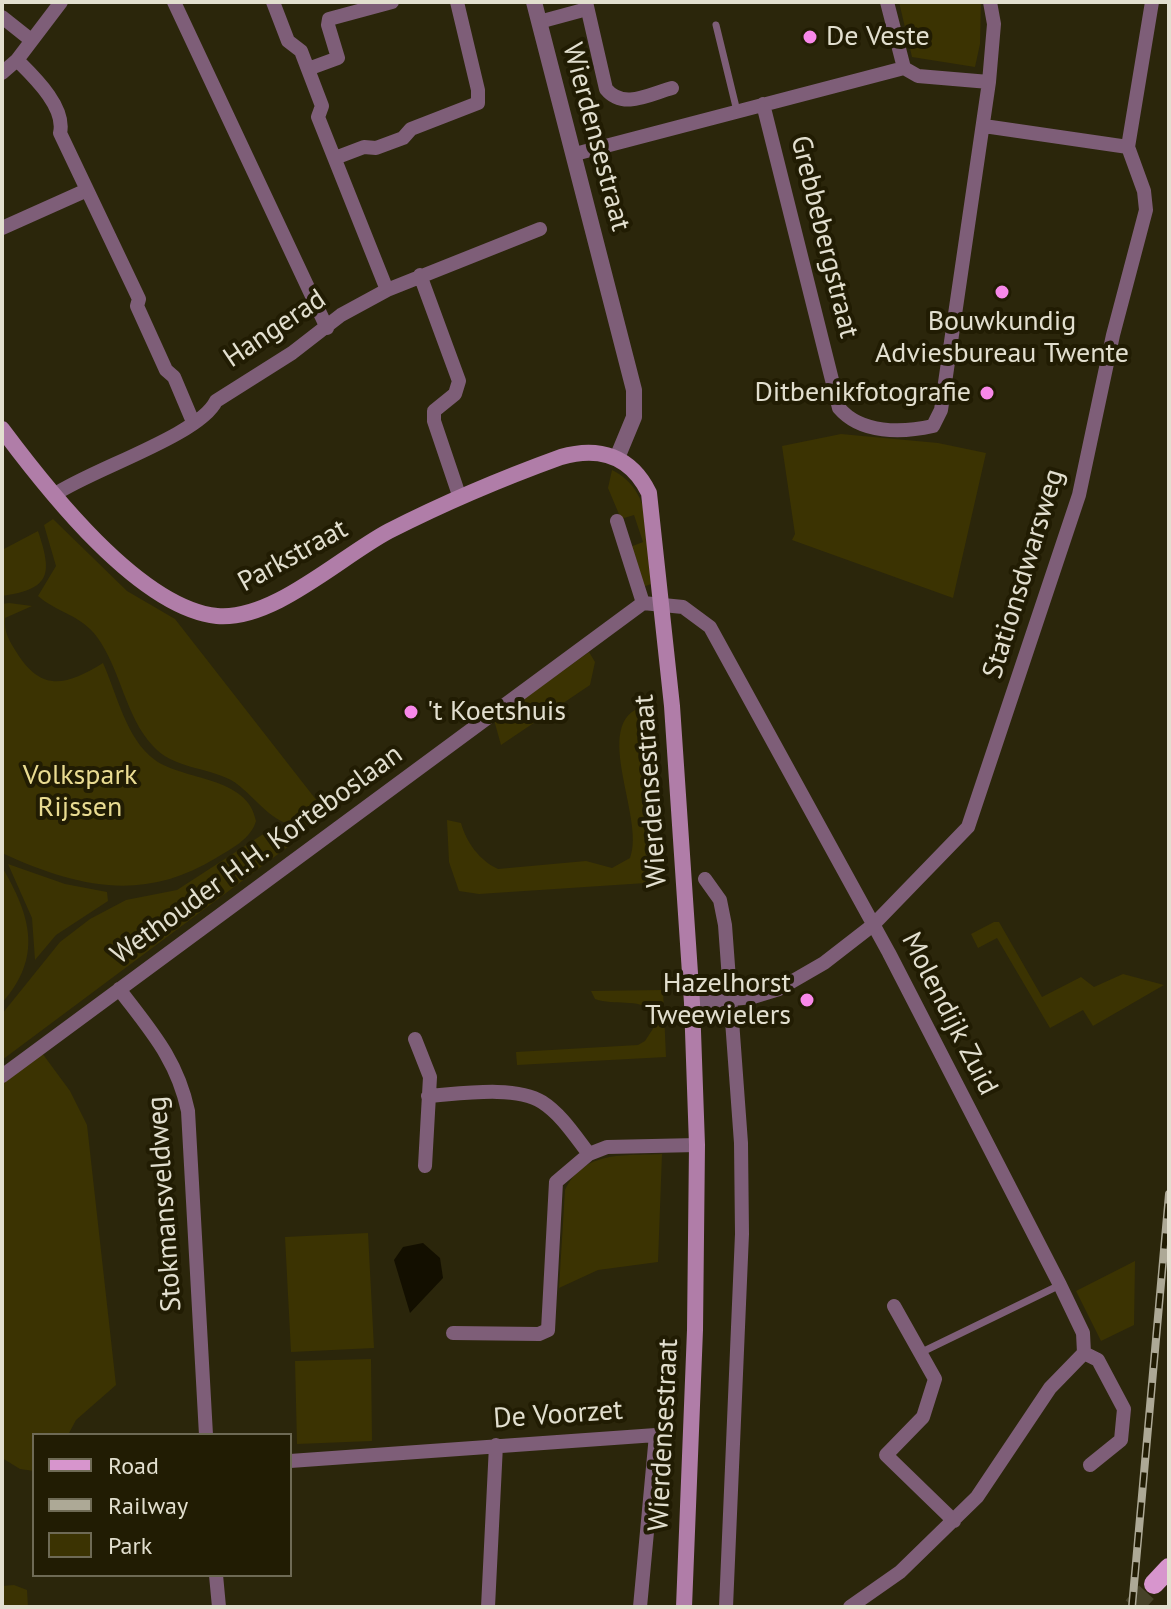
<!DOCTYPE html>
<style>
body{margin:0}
#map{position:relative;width:1171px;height:1609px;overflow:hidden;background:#2b260b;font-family:"PT Sans",sans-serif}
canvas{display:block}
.frame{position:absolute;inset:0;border:4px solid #e2dfcf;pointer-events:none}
.legend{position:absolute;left:32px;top:1433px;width:260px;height:144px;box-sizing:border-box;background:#211c03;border:2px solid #6e6a55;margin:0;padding:10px 14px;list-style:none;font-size:24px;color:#e2dfcf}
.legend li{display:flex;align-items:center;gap:16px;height:40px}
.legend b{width:40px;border:2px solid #6e6a55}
</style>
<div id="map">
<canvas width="1171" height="1609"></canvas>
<div class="frame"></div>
<ul class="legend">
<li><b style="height:10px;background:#d795cd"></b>Road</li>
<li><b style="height:10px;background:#ada996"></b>Railway</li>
<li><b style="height:22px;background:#3b3302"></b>Park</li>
</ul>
</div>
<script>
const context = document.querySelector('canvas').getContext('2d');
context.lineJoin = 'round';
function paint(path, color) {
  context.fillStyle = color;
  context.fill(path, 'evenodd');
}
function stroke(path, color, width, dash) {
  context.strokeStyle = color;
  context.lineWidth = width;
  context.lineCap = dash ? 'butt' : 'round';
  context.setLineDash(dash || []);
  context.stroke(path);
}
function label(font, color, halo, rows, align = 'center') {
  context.font = font + ' "PT Sans",sans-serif';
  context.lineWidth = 8;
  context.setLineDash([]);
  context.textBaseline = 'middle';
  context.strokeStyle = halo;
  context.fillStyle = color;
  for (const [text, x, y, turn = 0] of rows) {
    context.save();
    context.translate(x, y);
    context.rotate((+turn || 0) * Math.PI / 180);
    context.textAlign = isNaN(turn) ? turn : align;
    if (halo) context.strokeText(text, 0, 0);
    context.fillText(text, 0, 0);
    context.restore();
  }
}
paint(new Path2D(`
 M899,2H981L980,44L975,67L912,57Z
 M841,434L938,443L986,453L953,598L792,540L795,534L782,446Z
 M612,470C655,491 648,543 651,584L643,587L630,547L643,542L634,515L621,519L608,488Z
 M53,519L127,591L175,619L328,815C318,823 309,829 295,826C268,821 253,793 231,780C206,767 172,768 153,746C125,716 121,670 97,637C81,615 56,612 38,596L56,566L44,525Z
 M38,531C52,573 52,589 2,596V550Z
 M9,603L32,606L5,618C4,633 9,640 17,653C42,693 67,685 103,663C117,694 126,739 155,760C184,781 248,776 256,821C251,839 231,849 216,858C143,903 76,887 2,853V604Z
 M589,652L595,662L590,685L501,745L494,720Z
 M651,705L661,882L479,894L459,891L449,862L447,820L461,823C466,842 480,861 498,869L586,861L612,868L630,858C647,818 584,713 651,705Z
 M268,831L290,836L293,843L2,1060V1014L60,942L90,919L126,900L177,890Z
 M8,864L65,884L107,892L108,901L56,935L35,960L32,918Z
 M2,867C31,916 43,957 2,1003Z
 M994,922H999L1042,997L1081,977L1094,987L1123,974L1164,985L1093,1026L1083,1010L1050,1028L997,938L978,948L971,934Z
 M663,990L666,1057L517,1065L516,1052L638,1045L645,1041L658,1021L654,1011C637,998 615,1006 595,999L591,991Z
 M42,1053L70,1091L87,1125L116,1385L76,1420L68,1435H34V1471L20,1469L2,1458V1083Z
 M662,1154L658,1262L598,1270L559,1288L565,1190C584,1150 624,1156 662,1154Z
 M368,1233L374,1348L291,1352L285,1237Z
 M1135,1261L1134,1325L1101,1341L1076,1291Z
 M371,1359L372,1441L297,1444L295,1361Z
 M14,1585L27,1590L28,1607H2V1586Z`), '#3b3302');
paint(new Path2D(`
 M423,1243L440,1258L443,1278L410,1313L394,1260L403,1247Z`), '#130f00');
stroke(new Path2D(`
 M1133,1607L1154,1584`), '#464228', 20, [20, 10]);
stroke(new Path2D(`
 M716,25L737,111
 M922,1352L1060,1285`), '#7e5e78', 7);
stroke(new Path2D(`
 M174,2L327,328
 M273,2L288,41L301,51L322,106L318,117L387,290
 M586,2L606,89C623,110 650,94 672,88
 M887,2L904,68L918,76L989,82L994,24L990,2
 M2,17L31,40
 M539,22L587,9
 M17,60C34,77 66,107 60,133L139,299L137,306L166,370L174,377L193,422
 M308,69L338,58L328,25L329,19L392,2
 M2,73L17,60L61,2
 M763,104L839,408C861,434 902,433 933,426L941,410L989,82
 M984,126L1128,147
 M575,154L904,68
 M335,158L364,147L376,148L403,138L411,129L478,103V90L457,2
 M2,228L87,190
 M420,275L459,381L455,394L434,411V421L460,498
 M54,495C90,470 200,435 216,401L292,353L341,315L387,290L540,229
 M617,521L643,603
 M705,879L720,900L725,925L741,1143L742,1234L726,1607
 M119,989C150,1030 177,1059 188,1111L206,1435
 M692,1003L753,997L779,989L824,963L873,925L968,827L1079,495L1113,335L1146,210L1144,191L1128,147L1152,2
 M415,1039L430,1077L425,1166
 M2,1076L643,603L683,607L710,627L889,953L1060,1285L1083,1333L1084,1353L1098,1360L1124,1409L1121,1440L1090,1465
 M428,1096C459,1094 515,1085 542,1102C561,1114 575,1136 589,1154
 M894,1306L935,1379L923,1417L886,1455L954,1521
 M453,1333L539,1334L548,1330L556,1182L589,1154L607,1147L697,1145
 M290,1461L656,1435L640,1607
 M216,1575L219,1607
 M488,1607L496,1445
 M850,1607L900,1572L977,1497L1050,1388L1084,1353`), '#7e5e78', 14);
stroke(new Path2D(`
 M534,2L634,390V417L617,458`), '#7e5e78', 16);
stroke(new Path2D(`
 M2,429C46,488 139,608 217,616C273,621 340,557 389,531C444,503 503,478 561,457C599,446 631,456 649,493L672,706L692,1003L697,1145L695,1330L684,1607`), '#b07da8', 16);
stroke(new Path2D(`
 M1154,1584L1169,1568`), '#d795cd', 20);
const rail = new Path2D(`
 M1132,1607L1169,1194`);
stroke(rail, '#ada996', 8);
stroke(rail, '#211c03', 5, [15]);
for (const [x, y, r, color] of [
 [810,37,8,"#f888e9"],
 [1002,292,8,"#f888e9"],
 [987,393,8,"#f888e9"],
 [411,712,8,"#f888e9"],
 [807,1000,8,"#f888e9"]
]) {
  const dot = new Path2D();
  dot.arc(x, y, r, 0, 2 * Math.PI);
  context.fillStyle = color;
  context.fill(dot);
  stroke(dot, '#211c03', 3);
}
label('28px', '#e2dfcf', '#211c03', [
 ["De Veste",826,37],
 ["Bouwkundig",1002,322,"center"],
 ["Adviesbureau Twente",1002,354,"center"],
 ["Ditbenikfotografie",971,393,"right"],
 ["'t Koetshuis",427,712],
 ["Hazelhorst",791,984,"right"],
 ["Tweewielers",791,1016,"right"]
], 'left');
label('28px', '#e2dfcf', '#211c03', [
 ["Wierdensestraat",596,137,75],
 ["Grebbebergstraat",824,237,76],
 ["Hangerad",275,329,-34],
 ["Parkstraat",293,556,-29],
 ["Stationsdwarsweg",1024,574,-73],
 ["Wierdensestraat",651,791,-94],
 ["Wethouder H.H. Korteboslaan",257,855,-36],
 ["Molendijk Zuid",949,1014,63],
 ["Stokmansveldweg",165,1204,-94],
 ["De Voorzet",558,1415,-4],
 ["Wierdensestraat",664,1435,-87]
]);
label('28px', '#e9db91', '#211c03', [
 ["Volkspark",80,776],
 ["Rijssen",80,808]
]);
</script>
